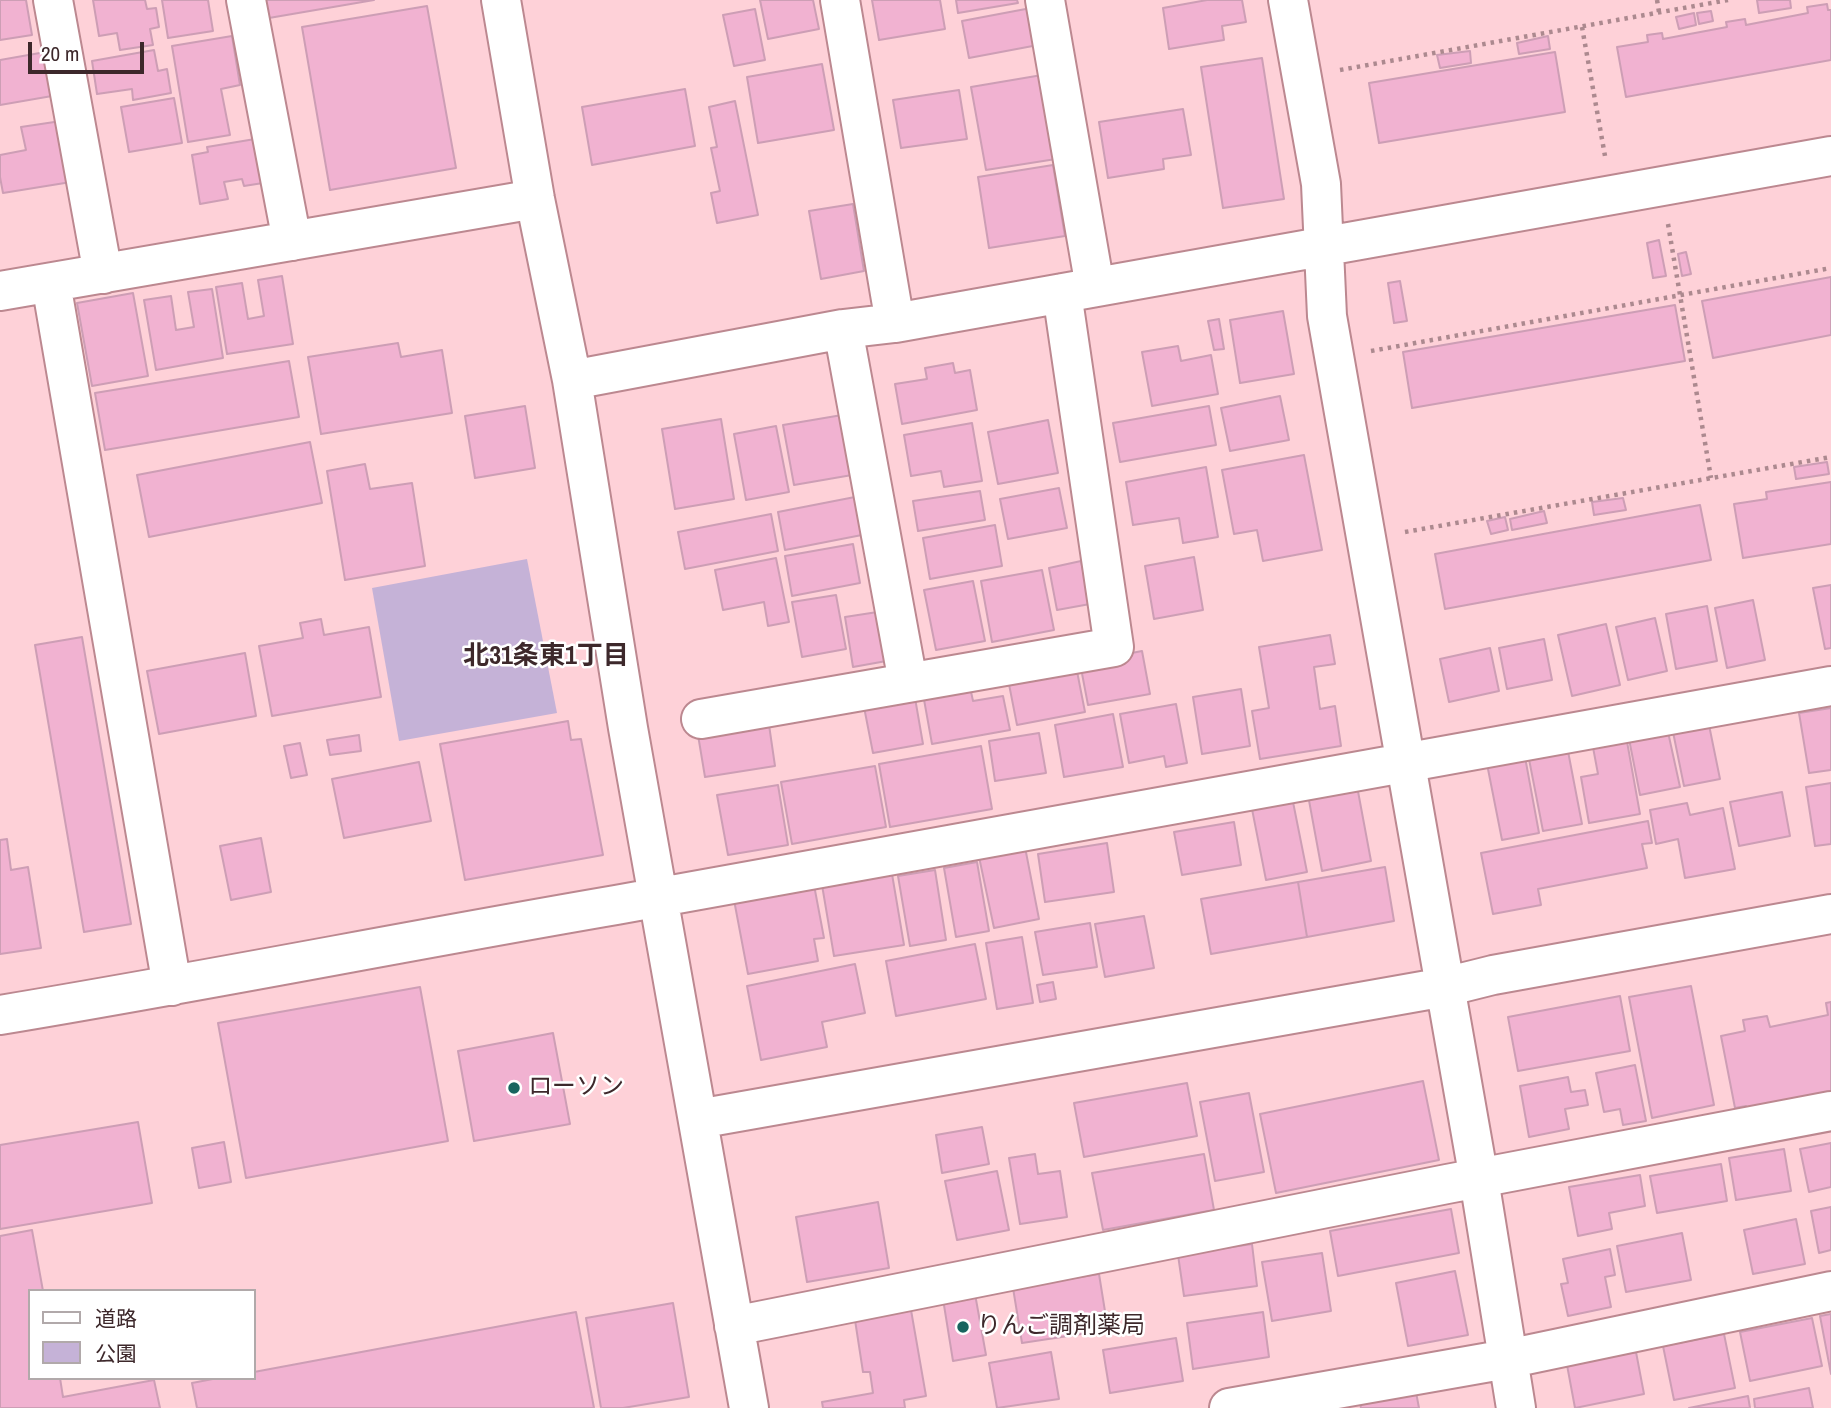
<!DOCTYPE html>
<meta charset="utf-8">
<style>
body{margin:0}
#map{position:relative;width:1831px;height:1408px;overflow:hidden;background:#fed1d8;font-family:"Archivo Narrow","Noto Sans JP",sans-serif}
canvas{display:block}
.legend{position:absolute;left:28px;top:1289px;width:228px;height:91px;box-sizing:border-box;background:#fff;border:2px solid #b1a9aa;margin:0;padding:9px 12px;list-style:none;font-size:21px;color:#3d282b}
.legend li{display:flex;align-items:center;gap:14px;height:35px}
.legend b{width:35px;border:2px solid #b1a9aa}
.scale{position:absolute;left:28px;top:42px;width:116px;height:32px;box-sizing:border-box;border:4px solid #3d282b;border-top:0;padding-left:9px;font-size:21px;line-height:24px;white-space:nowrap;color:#3d282b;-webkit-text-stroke:5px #fff;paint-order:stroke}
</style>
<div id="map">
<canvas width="1831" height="1408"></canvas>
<ul class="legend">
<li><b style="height:9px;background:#fff"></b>道路</li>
<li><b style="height:19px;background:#c5b2d7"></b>公園</li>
</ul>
<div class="scale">20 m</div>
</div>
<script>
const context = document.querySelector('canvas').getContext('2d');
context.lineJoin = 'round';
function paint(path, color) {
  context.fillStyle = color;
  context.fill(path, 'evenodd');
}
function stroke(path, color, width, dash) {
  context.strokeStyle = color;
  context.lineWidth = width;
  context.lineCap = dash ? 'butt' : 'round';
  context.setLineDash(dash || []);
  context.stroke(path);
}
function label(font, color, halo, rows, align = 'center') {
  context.font = font + ' "Archivo Narrow","Noto Sans JP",sans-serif';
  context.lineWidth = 5;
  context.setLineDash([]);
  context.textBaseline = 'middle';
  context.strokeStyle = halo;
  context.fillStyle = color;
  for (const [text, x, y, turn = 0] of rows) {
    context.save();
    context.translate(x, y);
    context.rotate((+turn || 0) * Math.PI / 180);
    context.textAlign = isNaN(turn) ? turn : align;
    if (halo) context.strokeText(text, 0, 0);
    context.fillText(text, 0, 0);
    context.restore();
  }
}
paint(new Path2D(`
 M527,559L557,713L399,741L372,588Z`), '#c5b2d7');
const building = new Path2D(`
 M0,0H26L32,35L0,40Z
 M93,0H145L147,9L156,8L159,27L150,29L153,45L120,50L117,33L99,36Z
 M162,0H208L213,31L168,38Z
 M265,0H374L269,18Z
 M760,0H813L819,29L768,39Z
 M872,0H940L945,29L879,40Z
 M956,0H1017L1018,3L958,13Z
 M1207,0H1242L1246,22L1222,26L1224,40L1169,49L1163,8Z
 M1757,0H1790L1791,8L1759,13Z
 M1827,4L1828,10H1831V60L1626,97L1617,47L1648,42L1647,35L1662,33L1663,39L1727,27L1726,22L1745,19L1746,25L1808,13L1807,7Z
 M427,6L456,168L330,190L302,27Z
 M1031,8L1038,45L969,58L962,21Z
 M755,9L765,60L734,66L723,15Z
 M1711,11L1713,21L1699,24L1697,13Z
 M1694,13L1696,25L1679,29L1676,17Z
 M232,36L240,85L221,89L230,135L188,142L172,46Z
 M1548,36L1550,49L1519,54L1517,43Z
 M154,50L158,71L167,69L171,93L133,100L132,89L97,94L92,61Z
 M51,51L52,96L0,105V60Z
 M1470,51L1471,63L1440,68L1437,55Z
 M1555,52L1565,112L1379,143L1369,83Z
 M1262,58L1284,199L1223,208L1201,67Z
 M822,64L834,130L758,143L747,77Z
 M1042,75L1056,159L986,170L971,87Z
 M685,89L695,146L592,165L582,107Z
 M959,90L967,139L901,148L893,100Z
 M174,98L182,143L129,152L121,107Z
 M735,101L758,215L717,223L711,193L720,191L711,148L717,147L709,107Z
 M1183,109L1191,155L1163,159L1164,169L1108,178L1099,122Z
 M61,121L71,182L3,193L0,177V155L26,150L21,127Z
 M255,139L263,183L244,186L242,179L224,182L228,199L200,204L192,155L208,152L207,147Z
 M1053,165L1065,236L989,248L978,177Z
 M853,204L864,271L821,279L809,211Z
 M1659,240L1666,276L1653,278L1647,243Z
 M1686,252L1691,274L1682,276L1678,254Z
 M282,276L293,344L227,354L216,287L242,283L248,319L264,316L258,280Z
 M1831,277V335L1713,358L1702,301Z
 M1400,281L1407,321L1394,323L1388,283Z
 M212,289L223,358L156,370L144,300L171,296L176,330L194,327L188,292Z
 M133,293L148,376L92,386L77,303Z
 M1675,305L1685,361L1412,408L1403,352Z
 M1283,311L1294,374L1240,383L1230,320Z
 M1219,319L1224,349L1214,350L1208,321Z
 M398,343L401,357L442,350L452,413L321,434L308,357Z
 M1178,346L1181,361L1211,355L1218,394L1152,406L1142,352Z
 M289,361L299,417L105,450L95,393Z
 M953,363L955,373L970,370L977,410L902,424L895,384L927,379L925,368Z
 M1280,396L1289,440L1230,451L1221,408Z
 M525,406L535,468L475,478L465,416Z
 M1209,406L1216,445L1120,462L1113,423Z
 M842,415L852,475L794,485L783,425Z
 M721,419L734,499L675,509L662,429Z
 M1048,420L1058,473L998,484L988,432Z
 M972,423L982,481L944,487L941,471L911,476L904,435Z
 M776,426L789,492L746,500L734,434Z
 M310,442L322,503L149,537L137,475Z
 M1304,455L1322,550L1263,561L1257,530L1234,534L1222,470Z
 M1827,462L1829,474L1796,479L1794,467Z
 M365,464L370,489L412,483L425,566L345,580L327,471Z
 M1206,467L1218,537L1183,543L1179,518L1133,525L1126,482Z
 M1831,482V544L1743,558L1734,504L1767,499L1766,492Z
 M1059,488L1067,528L1008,539L1000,499Z
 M980,491L985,520L918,531L913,501Z
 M860,496L867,534L785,550L778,512Z
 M1623,498L1626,510L1594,515L1592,502Z
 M1700,505L1711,560L1445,609L1435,554Z
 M1544,511L1547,523L1512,530L1510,519Z
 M771,514L778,551L685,569L678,532Z
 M1505,517L1508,530L1491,534L1487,521Z
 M995,525L1002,566L930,579L923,538Z
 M853,544L860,583L792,596L785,556Z
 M1194,557L1203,610L1154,619L1145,566Z
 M776,558L789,622L768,626L764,602L723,610L715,570Z
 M1081,561L1090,604L1057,610L1049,568Z
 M1042,570L1054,630L992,642L981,581Z
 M973,581L985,641L936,650L924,590Z
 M1831,585V648L1825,649L1813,588Z
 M836,595L846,649L802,657L792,602Z
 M1753,600L1765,660L1727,668L1715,608Z
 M1707,606L1717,661L1676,669L1666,614Z
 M884,611L892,660L853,667L845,617Z
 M1655,618L1667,671L1628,680L1616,627Z
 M321,619L324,635L369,627L381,697L272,716L259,646L303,638L300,623Z
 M1606,624L1620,685L1572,696L1558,635Z
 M1330,635L1335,664L1314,667L1320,709L1335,706L1341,746L1260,759L1252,711L1269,708L1259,647Z
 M82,637L131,924L84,932L35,645Z
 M1544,639L1552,680L1507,689L1499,648Z
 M1490,648L1499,691L1449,702L1440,659Z
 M1142,651L1150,694L1088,705L1080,663Z
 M245,653L256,716L159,734L147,671Z
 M1075,661L1085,712L1017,725L1007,674Z
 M970,687L973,701L1003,696L1010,730L932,744L923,694Z
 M1241,689L1250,746L1202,754L1193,697Z
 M915,698L923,744L873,753L864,707Z
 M1176,704L1187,763L1166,767L1164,756L1129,763L1120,714Z
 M1831,708V770L1809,773L1799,713Z
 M1113,714L1123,767L1064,777L1055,725Z
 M768,718L775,766L705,777L697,729Z
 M568,721L571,740L581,739L603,855L465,880L440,744Z
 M1709,725L1720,779L1684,786L1673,732Z
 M1668,732L1680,787L1640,795L1629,739Z
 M1039,733L1046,773L995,781L989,741Z
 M359,735L361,751L330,755L327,740Z
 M1626,736L1640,814L1589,823L1581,777L1598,774L1592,742Z
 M300,743L307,775L291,778L284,746Z
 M981,746L992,809L890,827L879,764Z
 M1567,746L1582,824L1543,831L1528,754Z
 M1525,757L1539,833L1502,840L1487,764Z
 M419,762L431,821L344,838L332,779Z
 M875,766L886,827L792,844L781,782Z
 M1831,783V844L1815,846L1806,787Z
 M778,785L788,845L728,855L717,795Z
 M1357,786L1371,861L1322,871L1308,795Z
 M1782,792L1790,836L1739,846L1730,802Z
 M1292,797L1307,872L1266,880L1251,804Z
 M1687,803L1690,815L1723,808L1735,869L1685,878L1678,839L1656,844L1650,810Z
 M1648,821L1652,843L1642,844L1647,868L1538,889L1541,905L1493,914L1481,853Z
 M1234,822L1241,865L1182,875L1174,832Z
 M261,838L271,892L231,900L220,846Z
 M7,839L11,870L28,867L41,948L0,954V840Z
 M1024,842L1039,919L994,928L978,852Z
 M1107,843L1114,892L1045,902L1038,854Z
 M977,862L989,931L956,937L944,868Z
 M1385,867L1394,921L1307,937L1298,882Z
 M935,870L946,940L910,946L898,876Z
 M892,874L904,945L834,956L822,885Z
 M1298,882L1307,937L1211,954L1201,899Z
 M814,885L824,938L814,939L818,961L748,974L734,900Z
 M1144,916L1154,968L1105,977L1095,924Z
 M1090,923L1097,967L1043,975L1035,932Z
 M1022,937L1033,1003L997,1009L986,943Z
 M975,944L986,999L896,1016L886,961Z
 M855,964L865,1013L822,1022L827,1047L761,1060L747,986Z
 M1053,982L1056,999L1040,1002L1037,985Z
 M1691,986L1714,1105L1652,1118L1629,997Z
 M420,987L448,1141L246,1178L218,1023Z
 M1620,996L1630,1051L1518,1071L1508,1017Z
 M1831,1002V1097L1748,1114L1746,1106L1735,1108L1721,1036L1745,1031L1743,1020L1767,1016L1770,1027L1828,1015L1826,1003Z
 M553,1033L570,1124L474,1141L458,1051Z
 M1635,1065L1646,1121L1623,1125L1620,1109L1604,1112L1596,1073Z
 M1568,1077L1571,1092L1585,1090L1588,1105L1565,1109L1569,1129L1529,1137L1520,1086Z
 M1423,1081L1439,1160L1276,1193L1260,1114Z
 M1187,1083L1197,1136L1084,1157L1074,1103Z
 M1249,1093L1264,1172L1215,1181L1200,1102Z
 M138,1122L152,1203L0,1229V1145Z
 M982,1127L989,1164L942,1173L936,1135Z
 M224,1142L231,1182L199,1188L192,1148Z
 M1831,1143V1187L1809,1192L1800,1149Z
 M1784,1149L1791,1191L1736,1200L1729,1158Z
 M1035,1154L1038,1174L1060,1171L1067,1217L1020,1224L1009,1158Z
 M1204,1154L1214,1210L1103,1230L1092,1173Z
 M1721,1164L1727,1201L1657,1213L1650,1176Z
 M997,1171L1009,1230L957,1240L945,1181Z
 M1640,1175L1645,1206L1609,1213L1612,1229L1578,1236L1569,1187Z
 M878,1202L889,1268L807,1282L796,1217Z
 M1831,1207V1250L1819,1253L1811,1211Z
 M1451,1209L1459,1253L1338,1276L1330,1231Z
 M1796,1219L1805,1264L1753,1274L1744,1230Z
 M32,1230L43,1291H30V1378H60L63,1397L154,1380L160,1408H0V1236Z
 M1682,1233L1691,1280L1626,1292L1617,1246Z
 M1252,1244L1257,1286L1184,1296L1178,1255Z
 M1610,1249L1615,1275L1605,1277L1611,1307L1568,1316L1561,1284L1568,1283L1563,1259Z
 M1322,1253L1331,1311L1272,1321L1262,1262Z
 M1455,1271L1468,1335L1408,1346L1396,1283Z
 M1099,1274L1108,1330L1022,1343L1013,1288Z
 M975,1294L986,1355L953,1361L943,1299Z
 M673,1303L689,1397L623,1408H601L586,1318Z
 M911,1310L926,1396L904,1400L905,1408H823L822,1402L873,1393L870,1372H863L855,1320Z
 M576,1312L594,1408H197L192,1383L218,1378H254V1372Z
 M1263,1312L1269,1357L1193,1369L1187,1323Z
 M1831,1314V1374L1820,1316Z
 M1812,1318L1822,1366L1750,1381L1740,1332Z
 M1724,1334L1735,1388L1674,1400L1663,1346Z
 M1176,1338L1183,1381L1110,1393L1103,1350Z
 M1051,1352L1059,1399L997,1408L989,1363Z
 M1636,1352L1644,1394L1575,1408L1567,1365Z
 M1415,1387L1419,1408H1361L1359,1398Z
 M1809,1388L1813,1408H1755L1754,1399Z
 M1748,1396L1750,1408H1689Z`);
paint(building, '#f1b2d1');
stroke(building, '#cd9eb5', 2);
const minor = new Path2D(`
 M53,0L103,274
 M246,0L292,241
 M501,0L535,199L572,380L628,728L749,1408
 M840,0L895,323
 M1045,0L1095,287
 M1288,0L1321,184L1327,316L1479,1179L1516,1408
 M51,283L172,986
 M0,291L535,199
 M843,329L908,682
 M572,380L843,329L895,323L1831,156
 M701,719L1114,647L1062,293
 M0,1015C206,981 411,940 616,905C1022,834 1427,762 1831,686
 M698,1119L1445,987L1493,975L1831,914
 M734,1326L1447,1184L1831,1111
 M1229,1408L1507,1359L1831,1291`);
stroke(minor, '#bc8890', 42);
stroke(new Path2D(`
 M1657,0L1659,12
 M1582,27L1605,156
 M1340,70L1728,0
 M1668,224L1711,478
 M1371,351L1831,268
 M1405,532L1831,457`), '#ac898f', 4.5, [3.5, 5]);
stroke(minor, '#fff', 38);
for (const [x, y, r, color] of [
 [514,1088,7,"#18645f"],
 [963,1327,7,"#18645f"]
]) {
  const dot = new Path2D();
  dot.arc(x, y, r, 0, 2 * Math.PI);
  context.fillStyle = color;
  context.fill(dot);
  stroke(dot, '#fff', 2.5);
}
label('24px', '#3d282b', '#fff', [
 ["ローソン",528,1088],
 ["りんご調剤薬局",977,1327]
], 'left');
label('bold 26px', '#3d282b', '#fff', [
 ["北31条東1丁目",546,657]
]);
</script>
